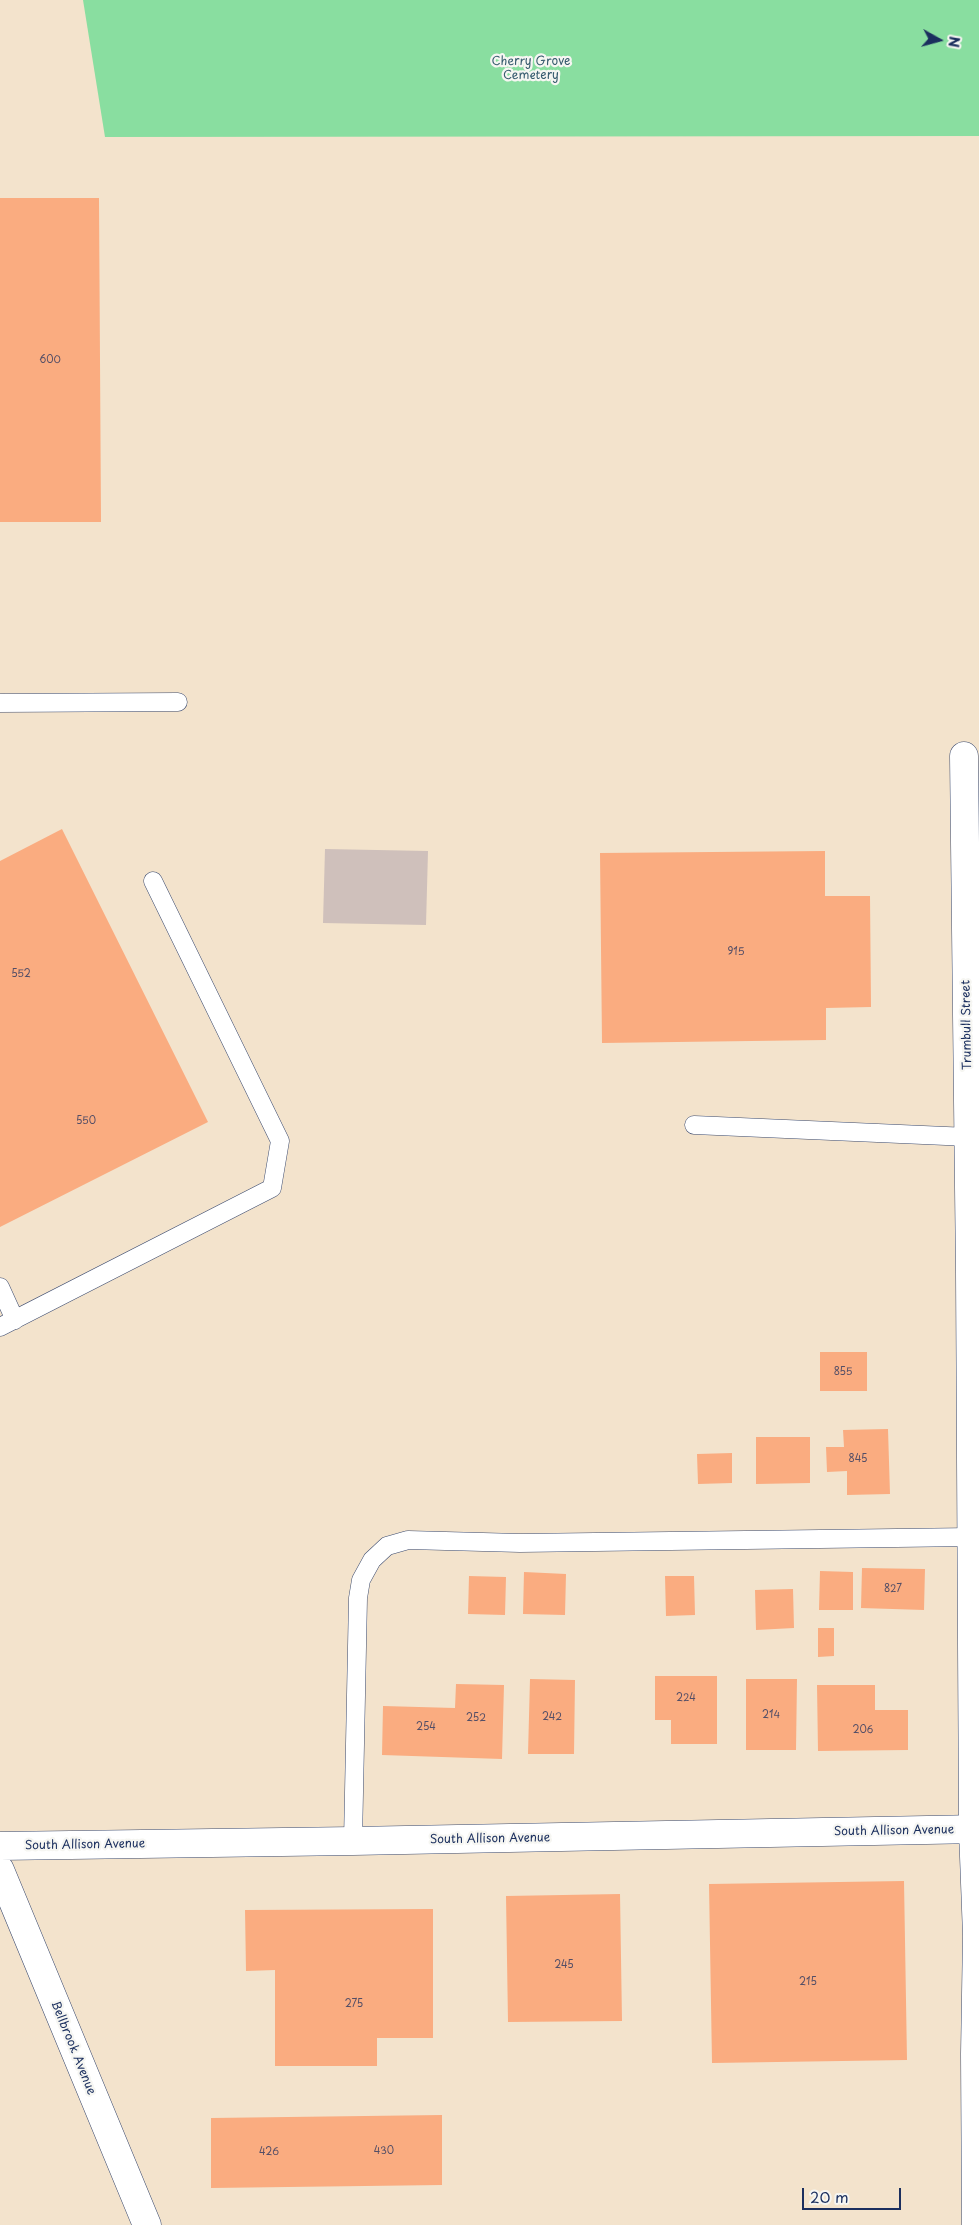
<!DOCTYPE html>
<style>
body{margin:0}
#map{position:relative;width:979px;height:2225px;overflow:hidden;background:#f3e3cc;font-family:"Playpen Sans",sans-serif}
canvas{display:block}
.north{position:absolute;left:914px;top:15px;width:50px;height:50px;-webkit-text-stroke:4px #f6f6f2;paint-order:stroke;rotate:97deg;font-size:14px;font-weight:700;line-height:20px;text-align:center;color:#1b2f5e}
.north::after{content:'';display:block;margin:auto;width:18px;height:22px;background:#1b2f5e;clip-path:polygon(50% 0,100% 100%,50% 72%,0 100%)}
.scale{position:absolute;left:802px;top:2188px;width:99px;height:22px;box-sizing:border-box;border:2px solid #1b2f5e;border-top:0;padding-left:6px;font-size:15px;line-height:18px;white-space:nowrap;color:#1b2f5e;-webkit-text-stroke:4px #f6f6f2;paint-order:stroke}
</style>
<div id="map">
<canvas width="979" height="2225"></canvas>
<div class="north">N</div>
<div class="scale">20 m</div>
</div>
<script>
const context = document.querySelector('canvas').getContext('2d');
context.lineJoin = 'round';
function paint(path, color) {
  context.fillStyle = color;
  context.fill(path, 'evenodd');
}
function stroke(path, color, width, dash) {
  context.strokeStyle = color;
  context.lineWidth = width;
  context.lineCap = dash ? 'butt' : 'round';
  context.setLineDash(dash || []);
  context.stroke(path);
}
function label(font, color, halo, rows, align = 'center') {
  context.font = font + ' "Playpen Sans",sans-serif';
  context.lineWidth = 4.5;
  context.setLineDash([]);
  context.textBaseline = 'middle';
  context.strokeStyle = halo;
  context.fillStyle = color;
  for (const [text, x, y, turn = 0] of rows) {
    context.save();
    context.translate(x, y);
    context.rotate((+turn || 0) * Math.PI / 180);
    context.textAlign = isNaN(turn) ? turn : align;
    if (halo) context.strokeText(text, 0, 0);
    context.fillText(text, 0, 0);
    context.restore();
  }
}
paint(new Path2D(`
 M325,849L428,851L426,925L323,923Z`), '#cfc0bb');
paint(new Path2D(`
 M83,0H979V136L105,137Z`), '#89dea0');
paint(new Path2D(`
 M0,198H99L101,522H0Z
 M62,829L208,1122L0,1227V861Z
 M825,851V896H870L871,1007L826,1008V1040L602,1043L600,853Z
 M820,1352H867V1391H820Z
 M888,1429L890,1494L847,1495V1471L827,1472L826,1447H844L843,1430Z
 M756,1437H810V1483L756,1484Z
 M732,1453V1483L698,1484L697,1454Z
 M862,1568L925,1569L924,1610L861,1608Z
 M820,1571L853,1572V1610H819Z
 M524,1572L566,1574L565,1615L523,1614Z
 M469,1576L506,1577L505,1615L468,1614Z
 M665,1576H694L695,1615L666,1616Z
 M793,1589L794,1628L756,1630L755,1590Z
 M818,1628H834V1656L818,1657Z
 M655,1676H717V1744H671V1720H655Z
 M530,1679L575,1680L574,1754H528Z
 M746,1679H797L796,1750H746Z
 M456,1684L504,1685L502,1759L382,1755L383,1706L455,1708Z
 M817,1685H875V1710H908V1750L818,1751Z
 M904,1881L907,2060L712,2063L709,1884Z
 M620,1894L622,2021L508,2022L506,1896Z
 M433,1909V2038H377V2066H275V1970L246,1971L245,1910Z
 M442,2115V2185L211,2188V2118Z`), '#faac80');
const lane = new Path2D(`
 M0,703L178,702
 M694,1125L969,1137
 M0,1287L15,1320
 M0,1327L272,1188L280,1141L153,881
 M353,1841L358,1598L361,1580L372,1560L387,1546L408,1540L520,1543L971,1537`);
const street = new Path2D(`
 M964,756L970,1273L973,1830L977,1935L975,2054L976,2225`);
const secondary = new Path2D(`
 M0,1846L353,1841L979,1829
 M0,1870L147,2225`);
stroke(lane, '#3b4a6e', 19);
stroke(street, '#3b4a6e', 29);
stroke(secondary, '#3b4a6e', 29);
stroke(lane, '#fff', 18);
stroke(street, '#fff', 28);
stroke(secondary, '#fff', 28);
label('10px', '#534e66', null, [
 ["600",50,360],
 ["915",736,952],
 ["552",21,974],
 ["550",86,1121],
 ["855",843,1372],
 ["845",858,1459],
 ["827",893,1589],
 ["224",686,1698],
 ["214",771,1715],
 ["242",552,1717],
 ["252",476,1718],
 ["254",426,1727],
 ["206",863,1730],
 ["245",564,1965],
 ["215",808,1982],
 ["275",354,2004],
 ["430",384,2151],
 ["426",269,2152]
]);
label('12px', '#365b6e', '#f6f6f2', [
 ["Cherry Grove",531,62],
 ["Cemetery",531,76]
]);
label('12px', '#1b2f5e', '#f6f6f2', [
 ["Trumbull Street",967,1025,-91],
 ["South Allison Avenue",894,1831,-1],
 ["South Allison Avenue",490,1839,-1],
 ["South Allison Avenue",85,1845,-1],
 ["Bellbrook Avenue",73,2048,68]
]);
</script>
